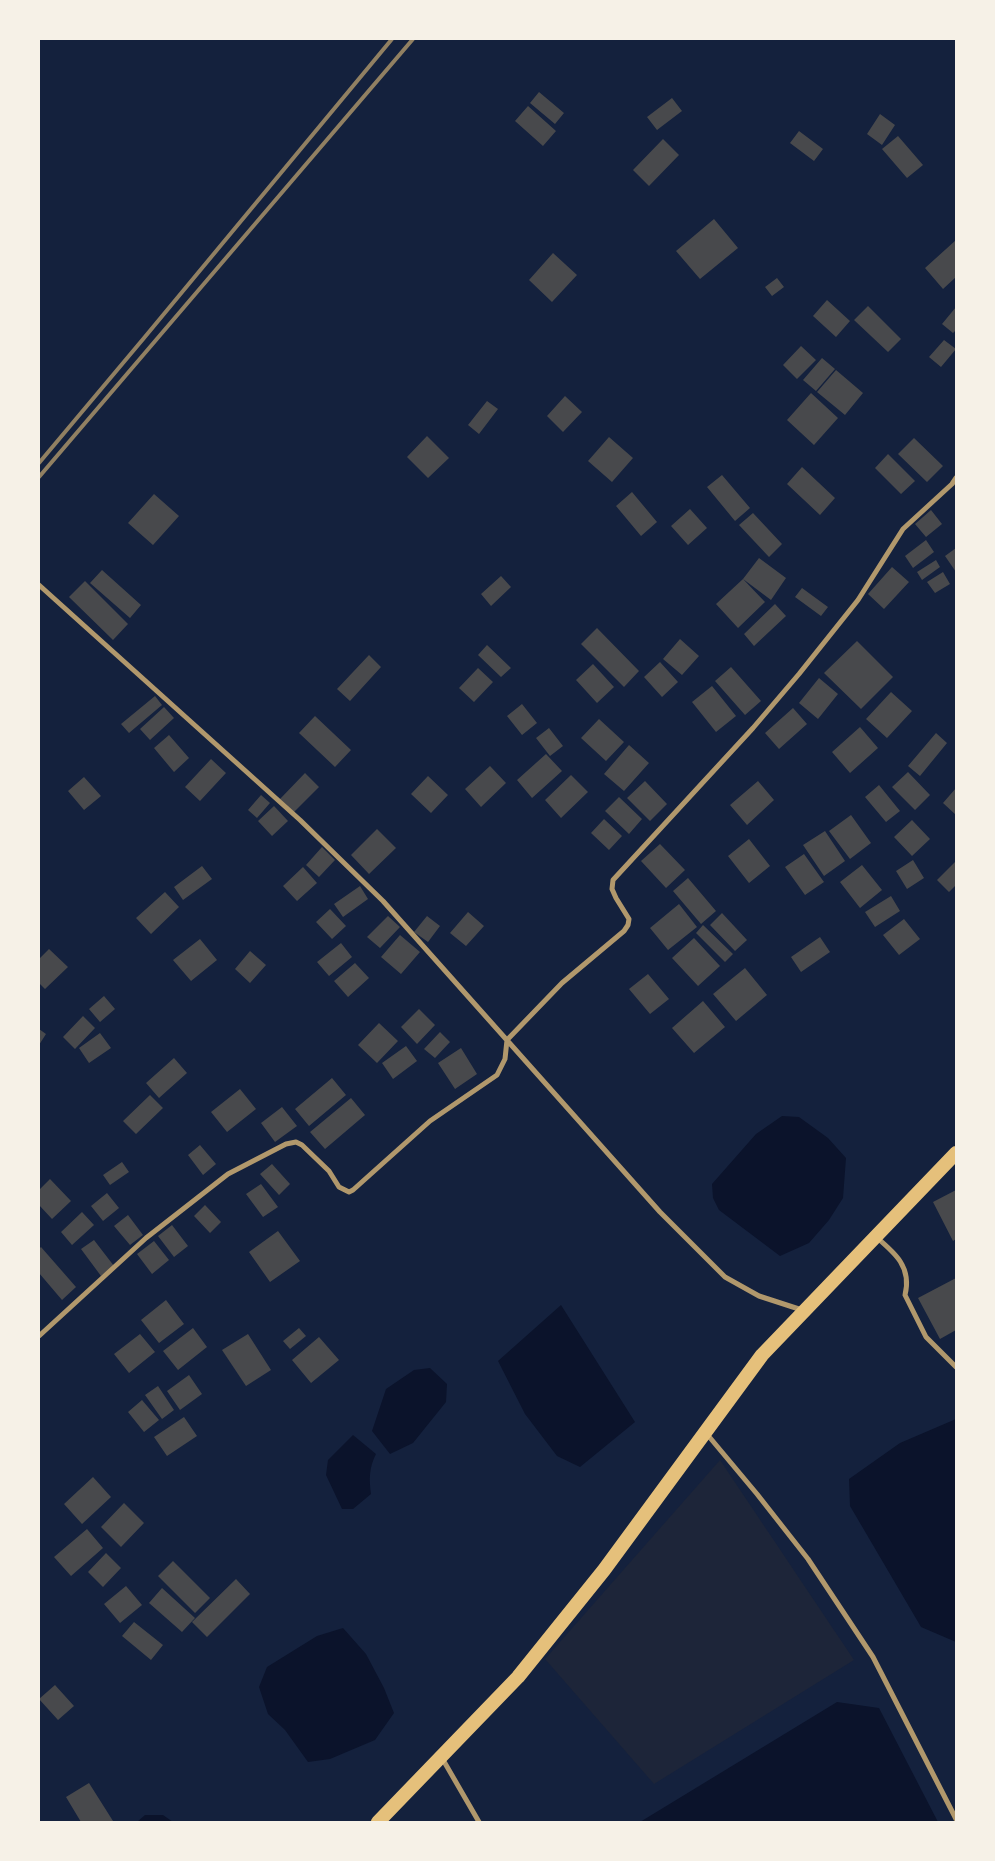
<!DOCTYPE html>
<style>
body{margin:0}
#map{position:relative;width:995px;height:1861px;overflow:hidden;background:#14213d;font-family:Figtree,sans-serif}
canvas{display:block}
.frame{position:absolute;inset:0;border:40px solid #f6f1e7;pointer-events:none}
</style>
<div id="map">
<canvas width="995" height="1861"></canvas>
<div class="frame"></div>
</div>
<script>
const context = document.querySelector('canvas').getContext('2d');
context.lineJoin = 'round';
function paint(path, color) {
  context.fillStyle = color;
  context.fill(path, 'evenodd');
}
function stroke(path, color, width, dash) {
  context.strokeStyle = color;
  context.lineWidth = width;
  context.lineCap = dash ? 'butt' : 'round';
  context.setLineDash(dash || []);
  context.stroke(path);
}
paint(new Path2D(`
 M720,1460L854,1660L654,1784L545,1659Z`), '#1d2539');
paint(new Path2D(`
 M782,1116L799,1117L828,1138L846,1158L843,1198L829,1220L809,1243L780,1256L719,1210L713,1198L712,1184L756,1134Z
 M561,1305L635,1422L580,1467L557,1456L525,1414L498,1361Z
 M430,1368L447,1384L446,1402L413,1443L390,1454L372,1431L386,1389L414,1370Z
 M956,1419V1642L921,1627L850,1506L849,1479L900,1443Z
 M353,1435L376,1454C369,1468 369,1479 371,1494L353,1509H342L326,1475L328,1460Z
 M343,1628L366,1654L384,1688L394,1713L375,1740L330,1759L308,1762L285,1730L268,1714L259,1687L267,1667L317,1636Z
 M837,1702L879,1708L938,1822H640Z
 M145,1815H163L173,1822H137Z`), '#0b132b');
paint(new Path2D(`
 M539,92L564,113L555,124L530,103Z
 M672,98L682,111L657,130L647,117Z
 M528,106L556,131L543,146L515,121Z
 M880,114L895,125L882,145L867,134Z
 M799,131L823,149L814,161L790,143Z
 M898,136L923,165L907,178L882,149Z
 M663,139L679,155L649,186L633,170Z
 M714,219L738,248L700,279L676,251Z
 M956,240V277L943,289L925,268Z
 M553,253L577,275L552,302L529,280Z
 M777,278L784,287L772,296L765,287Z
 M827,300L850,321L836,337L813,316Z
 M868,306L901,339L888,352L854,320Z
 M956,307V330L953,333L942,324Z
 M944,340L956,349L941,367L929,357Z
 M801,346L816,360L797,379L783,365Z
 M822,358L835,369L816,391L803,380Z
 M836,370L863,393L845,415L817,392Z
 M811,393L838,418L814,445L787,420Z
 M565,396L582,412L563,432L547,416Z
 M487,401L498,409L479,434L468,425Z
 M427,436L449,458L428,478L407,457Z
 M609,437L633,458L612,482L588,461Z
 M914,438L943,466L927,482L898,454Z
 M888,454L915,481L901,494L875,468Z
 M802,467L835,498L820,515L787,484Z
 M722,475L750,508L735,521L707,487Z
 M632,492L657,522L641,536L616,506Z
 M154,494L179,516L153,545L128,523Z
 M690,509L707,528L688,545L671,526Z
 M931,510L942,524L926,537L915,524Z
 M753,513L782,544L769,557L739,525Z
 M926,540L934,552L913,568L905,556Z
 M956,548V572L945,556Z
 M759,558L786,578L771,600L743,579Z
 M936,560L940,567L922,580L917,572Z
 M892,567L909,582L884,609L868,594Z
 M102,570L141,605L130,618L90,583Z
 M943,572L950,584L935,593L927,582Z
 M501,576L511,587L491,606L481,594Z
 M743,579L765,602L738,628L716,604Z
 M85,581L128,624L113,640L69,597Z
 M802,588L828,607L821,616L795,597Z
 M775,604L786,616L754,646L744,634Z
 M597,628L639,671L624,687L581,644Z
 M680,639L699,656L682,675L663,659Z
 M857,641L893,677L861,709L824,673Z
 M487,645L511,668L501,677L478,655Z
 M369,655L381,667L350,701L337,689Z
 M660,662L678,682L662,697L644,677Z
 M593,664L614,687L597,703L576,680Z
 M731,667L761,701L745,715L715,681Z
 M478,668L493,682L474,702L459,688Z
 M819,678L838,694L818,719L799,703Z
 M712,686L736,716L716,732L692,702Z
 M891,692L912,711L887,738L866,719Z
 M155,696L162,705L129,733L121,724Z
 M522,704L537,723L522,735L507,716Z
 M164,707L174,718L150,740L140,729Z
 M793,708L807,724L779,749L765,733Z
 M315,716L351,750L335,767L299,733Z
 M599,719L624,742L606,761L581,738Z
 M860,727L878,748L850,773L832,752Z
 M549,728L563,746L550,756L536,738Z
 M936,733L947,743L920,776L908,766Z
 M169,735L189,758L174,772L154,748Z
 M629,745L649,763L624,791L604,774Z
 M546,754L562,771L532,798L517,780Z
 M211,759L226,773L200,801L185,787Z
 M490,766L506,783L481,807L465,789Z
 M908,772L930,795L915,810L892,787Z
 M305,773L319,787L294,812L280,799Z
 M571,775L588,792L561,818L545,800Z
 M428,776L448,795L431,813L411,794Z
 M84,777L101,796L84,810L68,791Z
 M645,781L667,804L650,821L627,798Z
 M758,781L774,800L747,825L730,805Z
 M879,785L900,811L886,822L865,797Z
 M956,788V815L943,803Z
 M261,795L270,803L257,818L248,810Z
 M619,797L642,819L629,834L605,811Z
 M274,806L288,821L272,836L258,821Z
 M851,815L871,843L850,859L829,831Z
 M604,819L622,836L609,850L591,833Z
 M912,820L930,839L912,856L894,837Z
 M377,829L396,848L369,874L351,855Z
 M825,831L845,861L824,876L803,845Z
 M749,839L770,866L749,883L728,856Z
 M660,844L685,870L666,888L641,861Z
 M322,847L335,860L319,877L306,865Z
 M804,854L824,882L805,895L785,867Z
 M913,860L924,878L907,889L896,871Z
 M956,861V885L949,892L937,880Z
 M862,865L882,890L860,908L840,882Z
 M202,866L212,879L183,900L174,887Z
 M303,867L317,883L297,901L283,886Z
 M688,878L716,911L701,924L673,891Z
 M360,886L368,899L343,917L334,904Z
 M165,892L179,907L151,934L136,918Z
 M891,896L900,911L875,927L865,912Z
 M679,904L697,927L668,950L650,928Z
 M330,909L346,926L332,939L316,922Z
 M468,912L484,926L466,946L450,933Z
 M722,913L747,940L735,951L710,925Z
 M388,916L400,927L380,948L367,937Z
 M427,916L440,926L428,942L414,932Z
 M904,919L920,939L899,955L883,935Z
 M703,925L733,954L725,962L696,933Z
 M400,935L420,952L401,974L381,957Z
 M820,937L830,952L801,972L791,957Z
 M694,938L720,966L698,986L672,958Z
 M200,939L217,960L191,981L173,960Z
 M341,943L352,957L329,976L317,962Z
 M49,949L68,967L45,989L39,983V959Z
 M250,951L266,965L250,983L235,969Z
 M355,963L369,978L348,997L334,981Z
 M745,968L767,995L736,1021L713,994Z
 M648,974L669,999L650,1014L629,989Z
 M104,996L115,1009L100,1022L89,1009Z
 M703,1001L725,1027L694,1053L672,1028Z
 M419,1009L435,1025L417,1044L401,1027Z
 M83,1016L95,1028L75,1049L63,1037Z
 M379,1023L398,1041L377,1063L358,1045Z
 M39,1029L46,1034L39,1045Z
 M440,1032L450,1042L435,1058L424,1049Z
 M100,1033L111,1048L89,1063L79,1048Z
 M406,1046L417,1061L393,1079L382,1063Z
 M461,1048L477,1074L455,1089L438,1063Z
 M174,1058L187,1073L159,1098L146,1083Z
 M332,1078L346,1095L309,1126L295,1109Z
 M240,1089L256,1109L227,1132L211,1112Z
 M150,1095L163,1108L136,1134L123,1121Z
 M351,1098L365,1115L325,1149L310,1132Z
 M282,1107L297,1126L275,1142L261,1123Z
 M200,1145L216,1164L203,1175L188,1155Z
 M122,1162L129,1172L110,1185L103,1175Z
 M272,1164L290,1184L279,1195L260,1174Z
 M50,1179L71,1201L52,1219L39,1205V1190Z
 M261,1184L278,1207L263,1217L246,1194Z
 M956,1190V1239L953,1241L933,1202Z
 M107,1193L119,1208L103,1221L91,1206Z
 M205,1205L221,1222L210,1233L194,1216Z
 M82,1212L94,1225L72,1245L61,1232Z
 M128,1215L143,1235L130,1245L114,1226Z
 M172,1225L188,1246L174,1257L158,1236Z
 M278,1231L300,1261L270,1282L249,1252Z
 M94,1240L114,1266L101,1276L81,1249Z
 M154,1241L169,1260L152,1274L137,1254Z
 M41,1247L76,1287L62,1300L39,1273V1249Z
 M956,1278V1330L940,1339L918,1298Z
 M166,1300L184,1324L159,1343L141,1320Z
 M193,1328L207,1347L178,1370L163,1351Z
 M299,1328L306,1336L290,1349L283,1341Z
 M140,1334L155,1352L129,1373L114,1354Z
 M248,1334L271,1370L246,1386L222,1350Z
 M319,1337L339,1360L311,1383L292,1360Z
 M189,1375L202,1394L180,1410L167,1391Z
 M158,1386L174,1410L162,1419L145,1395Z
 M142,1400L159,1420L144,1432L128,1412Z
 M184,1417L197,1436L167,1456L154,1437Z
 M93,1477L111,1497L82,1524L64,1504Z
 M124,1503L144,1523L121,1547L101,1527Z
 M87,1529L103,1548L71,1576L54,1557Z
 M106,1553L121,1568L103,1587L88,1572Z
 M173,1561L210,1598L195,1613L158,1576Z
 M236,1579L250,1594L207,1637L192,1622Z
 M126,1586L142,1605L120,1623L104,1604Z
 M162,1588L195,1618L182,1632L149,1603Z
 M134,1622L163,1645L151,1660L122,1636Z
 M55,1685L74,1706L58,1720L39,1699Z
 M89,1783L113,1821L112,1822H81L66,1797Z`), '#48494c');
stroke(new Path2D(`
 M39,585L300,820L383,901L660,1212L725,1277L759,1296L802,1310
 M876,1237C895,1253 912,1267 905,1295L926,1337L956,1367
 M39,1336L146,1238L228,1174L286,1144L296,1142L302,1145L329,1171L339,1187L349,1192L353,1190L430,1121L497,1075L505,1059L507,1040L562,983L624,931L628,925L629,919L616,898L612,889L613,880L753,728L799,674L858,600L903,529L952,484L956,478
 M706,1433L757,1494L808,1559L873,1657L956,1819
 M442,1758L479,1822`), '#b1986c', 5);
stroke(new Path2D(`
 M378,1822L518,1677L604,1570L762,1355L956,1153`), '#e5c07b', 14);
stroke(new Path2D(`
 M39,463L144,338L392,39
 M39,477L413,39`), '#918062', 4);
</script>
